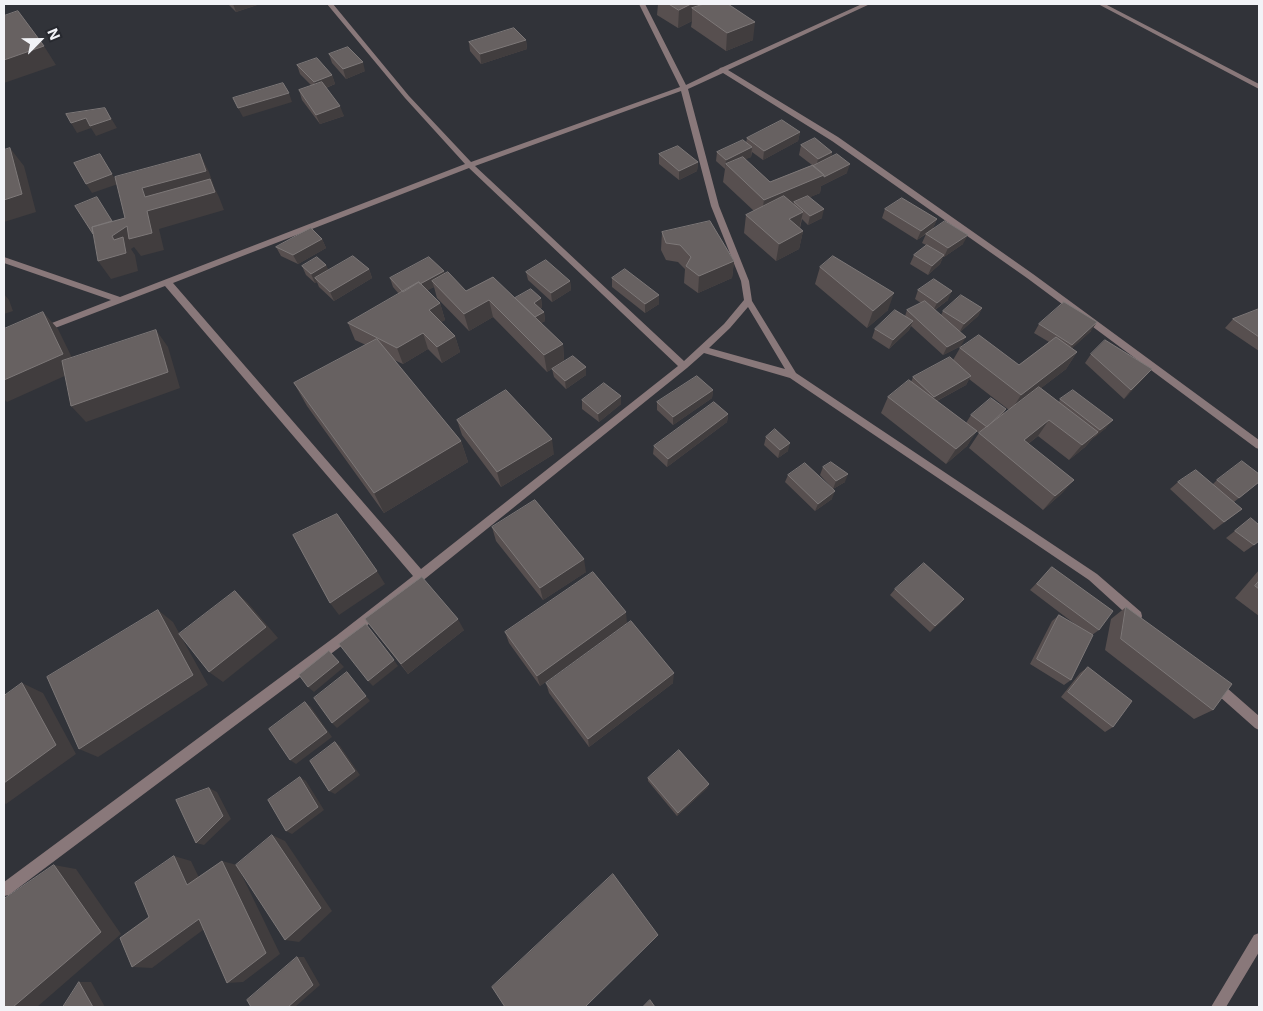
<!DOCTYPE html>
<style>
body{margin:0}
#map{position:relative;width:1263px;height:1011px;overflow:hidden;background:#313339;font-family:Inter,sans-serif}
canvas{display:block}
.frame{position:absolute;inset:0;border:5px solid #f2f3f7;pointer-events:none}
.north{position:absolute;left:15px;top:15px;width:50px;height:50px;-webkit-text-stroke:4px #27292f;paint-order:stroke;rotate:67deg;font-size:14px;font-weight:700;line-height:20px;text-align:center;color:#f2f3f7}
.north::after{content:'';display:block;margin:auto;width:18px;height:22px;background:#f2f3f7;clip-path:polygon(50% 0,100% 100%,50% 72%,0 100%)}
</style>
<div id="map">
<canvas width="1263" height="1011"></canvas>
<div class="frame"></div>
<div class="north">N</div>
</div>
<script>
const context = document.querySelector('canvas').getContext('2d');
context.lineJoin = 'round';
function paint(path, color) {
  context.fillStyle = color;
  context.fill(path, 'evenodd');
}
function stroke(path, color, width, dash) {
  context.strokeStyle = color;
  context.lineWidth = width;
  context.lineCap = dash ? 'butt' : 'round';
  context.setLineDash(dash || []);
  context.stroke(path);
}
paint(new Path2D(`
 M327,4H333L409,96L471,162L680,87L639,4H645L686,85L719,69L720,68L723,67L862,4H870L728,70L838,137L1033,274L1259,440V449L1256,448L1027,278L832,141L723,73L688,89L719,206L749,281L752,301L796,373L1097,574L1141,612L1142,616L1141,620L1137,621L1133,620L1089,580L790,378L704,353L687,368L344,644L9,895L4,896V882L336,636L413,576L165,286L42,333L39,332L38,330L39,328L111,300L4,263V257L120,297L465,164L405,98ZM681,91L711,206L741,281L744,300L724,324L684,361L475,166ZM469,168L678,366L421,569L173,283ZM748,307L785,369L709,348L730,328Z
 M1098,4H1105L1259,84V89Z
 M1215,679L1219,681L1259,716V730L1255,728L1211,689L1209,685L1211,681Z
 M1259,933V952L1226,1007H1211L1254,935Z`), '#89787a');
paint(new Path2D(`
 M228,4H260L236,12Z
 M658,4H728L753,40L726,51L691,27L692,21L678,28L657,15Z
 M526,40L527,49L481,64L470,51L469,42Z
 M329,54L365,71L346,79L332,63Z
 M297,65L332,75L335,84L326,88L344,116L320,124L302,100L299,90L312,86L300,74Z
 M800,132L798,141L763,160L752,152L751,157L745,159L770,182L812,165L799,155L801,145L832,152L831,157L847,173L821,186L820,193L810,197L822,218L808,225L802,219L800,228L803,231L799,249L776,261L744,233L746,215L754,211L723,182L725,169L716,161L717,152L746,143L747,138Z
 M659,154L698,162L697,171L679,180L659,164Z
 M885,209L937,219L933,228L963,244L944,257H943L940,264L928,275L910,264L914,255L926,245L922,243L926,234L917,240L882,218Z
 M662,232L734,261L732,278L698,293L684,283L685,269L678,262L666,260L661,250Z
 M322,239L326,248L298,264L281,256L276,247Z
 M326,265L328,270L369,269L372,278L334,301L319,287L317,282L315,283L306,275L302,266Z
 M820,267L888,310L867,328L815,284Z
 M444,271L445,274L466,291L515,298H541L542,307L540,309L544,312L545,321L541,323L563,344L564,361L547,372L493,317L469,331L437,298L434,287L427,290L440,303L445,320L441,322L455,336L460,352L442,363L428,349L403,364L394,360L461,441L468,462L384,513L307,406L294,383L366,345L355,340L348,323L399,294L393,287L390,278Z
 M526,272L570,281L571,290L552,302L528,280Z
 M612,278L659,304L645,313L612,287Z
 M918,290L948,300L935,310L941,315L943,311L982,308L978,316L960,332L961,346L943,355L911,326L909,330L889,349L872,338L875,329L905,316L907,310L921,303L915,299Z
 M1259,309V351L1225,328L1233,319Z
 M1039,324L1091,331L1072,348L1077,352L1066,369L1041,388L1059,402L1060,399L1106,428L1093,438L1085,447L1069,460L1038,436L1028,444L1074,480L1061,494L1043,510L969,448L979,433L976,431L967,446L946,464L881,413L888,397L911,382L913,377L953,360L960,348L1019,365L1049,342L1034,333ZM969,379L1009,410L1003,414L1006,409L971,415L966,423L937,401L966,385Z
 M1091,354L1152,369L1124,399L1085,363Z
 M552,369L586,375L566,389L554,377Z
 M713,390L712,398L673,425L657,410V402Z
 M621,396V404L599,422L582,409V400Z
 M728,414L727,422L667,467L653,454L654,446Z
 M457,420L554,454L501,487L462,435Z
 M766,437L788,451L778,458L764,445Z
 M823,467L845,482L833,489L820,475Z
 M788,475L832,499L815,511L785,482Z
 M1217,480L1259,482L1234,502L1242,509L1214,530L1170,489L1178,482L1213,484Z
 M1251,518L1254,545L1244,552L1226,538Z
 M492,527L586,572L543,600L496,541Z
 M1052,567L1099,630L1092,635L1071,680L1064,685L1030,664L1052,621L1059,615L1080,628L1030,590Z
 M1259,570V616L1235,598Z
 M895,589L964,599L959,605L930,632L890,595Z
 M1126,607L1213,710L1194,719L1105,650L1111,619Z
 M365,619L464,630L408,674Z
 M627,623L540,686L509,643L505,632Z
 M1088,667L1113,727L1105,732L1061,697L1080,673Z
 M546,683H673L589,747L549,693Z
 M648,778L709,784L707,788L677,816L648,781Z`), '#574f4f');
paint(new Path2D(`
 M233,4H260L236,12Z
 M691,4H728L692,8V21L678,28L679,10Z
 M755,22L753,40L726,51L727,33Z
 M526,40L527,49L481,64L480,54Z
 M44,46L56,65L4,83V60Z
 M363,62L365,71L346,79L343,69Z
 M332,75L335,84L317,91L314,82Z
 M289,93L292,102L243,117L238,108Z
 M340,106L344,116L320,124L316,115Z
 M105,108L117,128L96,136L91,128L77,133L71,123Z
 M800,132L798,141L763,160L764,151Z
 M752,147L751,157L729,167L726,164L725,169L726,160Z
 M10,148L24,166L36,212L4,222V200Z
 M832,152L830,161L816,168L818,159Z
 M100,154L118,184L92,193L86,184Z
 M200,154L209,172L215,189L219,197L224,210L159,229L164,250L141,256L134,247L131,249L135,255L138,271L111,279L98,261L99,243L119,231L145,197L142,188Z
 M698,162L697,171L679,180V171Z
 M850,164L847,173L821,186L820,193L796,203L794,202V204L761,218L764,200Z
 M824,209L822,218L808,225L810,216Z
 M803,212L799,230L789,219Z
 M937,219L933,228L917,240L921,231Z
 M803,231L799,249L776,261L779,244Z
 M968,235L963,244L944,257L948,248Z
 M322,239L326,248L298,264L293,255Z
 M944,255L940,264L928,275L932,266Z
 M734,261L732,278L698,293L699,276Z
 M326,265L330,274L315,278L317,282L315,283L311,274Z
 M369,269L372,278L334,301L330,292Z
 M444,271L446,280L432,281L434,287L407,302L404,293Z
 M570,281L571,290L552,302L551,293Z
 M952,291L948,300L933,311L937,303Z
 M894,293L888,310L867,328L873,311Z
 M4,294L9,300L13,311L4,314Z
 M659,295V304L645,313V304Z
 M541,298L542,307L535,312L534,303Z
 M489,300L493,317L469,331L464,314Z
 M440,303L445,320L434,327L429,310Z
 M982,308L978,316L959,333L964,324Z
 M43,312L58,329L78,370L7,402L4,399V380Z
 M544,312L545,321L535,326L534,318Z
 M913,321L909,330L889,349L893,340Z
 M1097,322L1091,331L1066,354L1072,345Z
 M156,330L168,347L180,388L86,422L71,406Z
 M423,333L428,349L403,364L397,348Z
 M455,336L460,352L442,363L437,347Z
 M966,337L961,346L943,355L947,347Z
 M563,344L564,361L547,372L544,355Z
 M1077,352L1066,369L1011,411L1021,395Z
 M586,367V375L566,389L565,381Z
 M1152,369L1145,377L1124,399L1131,390Z
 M971,376L966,385L929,405L934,397Z
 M713,390L712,398L673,425V417Z
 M621,396V404L599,422L598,414Z
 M728,414L727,422L667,467L668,459Z
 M1049,420L1038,436L1013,455L1024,440Z
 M1113,420L1106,428L1094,438L1100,430Z
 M977,431L967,446L946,464L956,449Z
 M1098,432L1085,447L1069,460L1082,445Z
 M552,439L554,454L501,487L497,472Z
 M461,441L468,462L384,513L374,493Z
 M790,443L788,451L778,458L780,450Z
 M848,474L845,482L833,489L836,481Z
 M1074,480L1061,494L1043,510L1055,496Z
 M835,491L832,499L815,511L818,504Z
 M584,559L586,572L543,600L540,588Z
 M377,571L385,584L339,615L330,603Z
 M235,591L248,603L278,638L223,682L209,672Z
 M964,599L959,605L930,632L935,626Z
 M158,610L173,622L208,685L98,757L79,749Z
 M626,612L627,623L540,686L537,676Z
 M458,619L464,630L408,674L401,664Z
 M329,651L344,667L314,692L308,687Z
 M394,660L398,666L373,686L368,681Z
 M347,672L370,701L337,728L332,723Z
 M674,673L673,683L589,747L588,739Z
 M22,683L43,693L76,754L6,804L4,803V783Z
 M305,702L311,707L332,737L296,764L290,760Z
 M335,742L340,746L360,775L335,794L329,791Z
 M300,777L306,781L324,810L292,834L286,831Z
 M709,784L707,788L677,816L678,813Z
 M209,788L217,792L231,819L204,845L196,843Z
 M272,835L285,841L332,911L299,942L285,940Z
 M174,856L191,861L204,888L187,885Z
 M222,861L237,865L280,954L243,982L227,983Z
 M54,865L76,869L121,934L37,1007H13Z
 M199,919L215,921L152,968L132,967Z
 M297,957H304L320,985L295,1007H288Z
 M79,982H91L105,1007H93Z`), '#413d3e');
const building = new Path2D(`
 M669,4H691L679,10Z
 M704,4H728L755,22L727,33L692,8Z
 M18,11L44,46L4,60V16Z
 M514,28L526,40L480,54L469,42Z
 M348,47L363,62L343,69L329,54Z
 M317,58L332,75L314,82L297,65Z
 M322,82L340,106L316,115L299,90Z
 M283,83L289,93L238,108L233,98Z
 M105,108L111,119L90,126L86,118L71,123L66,114Z
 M782,120L800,132L764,151L747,138Z
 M815,138L832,152L818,159L801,145Z
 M743,140L752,147L726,160L717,152Z
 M678,146L698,162L679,171L659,154Z
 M10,148L22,194L4,200V150Z
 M100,154L112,174L86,184L74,163Z
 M200,154L206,171L142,188L145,197L210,179L215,192L147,211L152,233L129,239L127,226L112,236L114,240L123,237L126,253L98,261L92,227L125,218L115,177Z
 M837,154L850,164L824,177V175L813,166Z
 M743,157L770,182L813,165L824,175L764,200L726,164Z
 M784,196L803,212L789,219L803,231L779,244L746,215Z
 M808,196L824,209L810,216L794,202Z
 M97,197L112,221L92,227L93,234L75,206Z
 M902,198L937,219L921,231L885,209Z
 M710,221L734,261L699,276L686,266L691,257L680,245L666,243L662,232Z
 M945,221L968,235L948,248L926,234Z
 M311,228L322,239L293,255L276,247Z
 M927,245L944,255L932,266L914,255Z
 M353,256L369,269L330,292L315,278Z
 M833,256L894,293L873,311L820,267Z
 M317,257L326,265L311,274L302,266Z
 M429,257L444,271L420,284L419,282L403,292L390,278Z
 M546,260L570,281L551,293L526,272Z
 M625,269L659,295L645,304L612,278Z
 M448,272L466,291L493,277L563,344L544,355L489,300L464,314L432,281Z
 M934,279L952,291L937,303L918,290Z
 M419,282L440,303L429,310L455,336L437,347L423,333L397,348L348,323Z
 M531,289L541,298L534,303L544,312L535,317L515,298Z
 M961,295L982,308L964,324L943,311Z
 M925,301L966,337L947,347L907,310Z
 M1064,302L1097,322L1072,345L1039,324Z
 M1259,309V337L1233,319Z
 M895,310L913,321L893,340L875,329Z
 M43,312L63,354L4,380V329Z
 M156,330L168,372L71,406L62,361Z
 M979,335L1019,365L1056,337L1077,352L1021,395L960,348Z
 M377,339L461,441L374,493L294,383Z
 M1105,340L1152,369L1131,390L1091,354Z
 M573,356L586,367L565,381L552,369Z
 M950,357L971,376L934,397L913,377Z
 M697,376L713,390L673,417L657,402Z
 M909,380L977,431L956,449L888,397Z
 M604,383L621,396L598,414L582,400Z
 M1039,387L1098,432L1082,445L1049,420L1024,440L1074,480L1055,496L979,433Z
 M506,390L552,439L497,472L457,420Z
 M1073,390L1113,420L1100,430L1060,399Z
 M991,398L1006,409L987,427L971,415Z
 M714,402L728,414L668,459L654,446Z
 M775,429L790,443L780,450L766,437Z
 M1242,461L1259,474V482L1239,498L1217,480Z
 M831,462L848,474L836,481L823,467Z
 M805,463L835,491L818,504L788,475Z
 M1196,470L1242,509L1224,522L1178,482Z
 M535,500L584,559L540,588L492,527Z
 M337,514L377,571L330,603L293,535Z
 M1251,518L1259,525V541L1254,545L1235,531Z
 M924,563L964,599L935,626L895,589Z
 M1052,567L1113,611L1099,630L1037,584Z
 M593,572L626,612L537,676L505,632Z
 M422,577L458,619L401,664L365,619Z
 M1259,581V589L1255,586Z
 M235,591L266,627L209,672L179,634Z
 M1126,607L1232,684L1213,710L1121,639Z
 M158,610L193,675L79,749L47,677Z
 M1059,615L1093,635L1071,680L1037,659Z
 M631,621L674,673L588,739L546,683Z
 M366,624L394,660L368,681L339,644Z
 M329,651L339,662L308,687L299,675Z
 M1088,667L1132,701L1113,727L1068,692Z
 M347,672L366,696L332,723L314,698Z
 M22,683L56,745L4,783V696Z
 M305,702L327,732L290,760L269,729Z
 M335,742L355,771L329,791L310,761Z
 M679,750L709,784L678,813L648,778Z
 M300,777L318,807L286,831L268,800Z
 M209,788L223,816L196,843L176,800Z
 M272,835L321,908L285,940L236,865Z
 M174,856L187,885L222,861L266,953L227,983L199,919L132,967L120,938L149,917L135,883Z
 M54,865L101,932L13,1007H4V899Z
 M613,874L658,935L585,1007H505L492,987Z
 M297,957L313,985L288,1007H251L247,1000Z
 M79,982L93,1007H63Z
 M650,1000L655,1007H643Z`);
paint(building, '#676161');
stroke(building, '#7d7878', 1);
</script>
